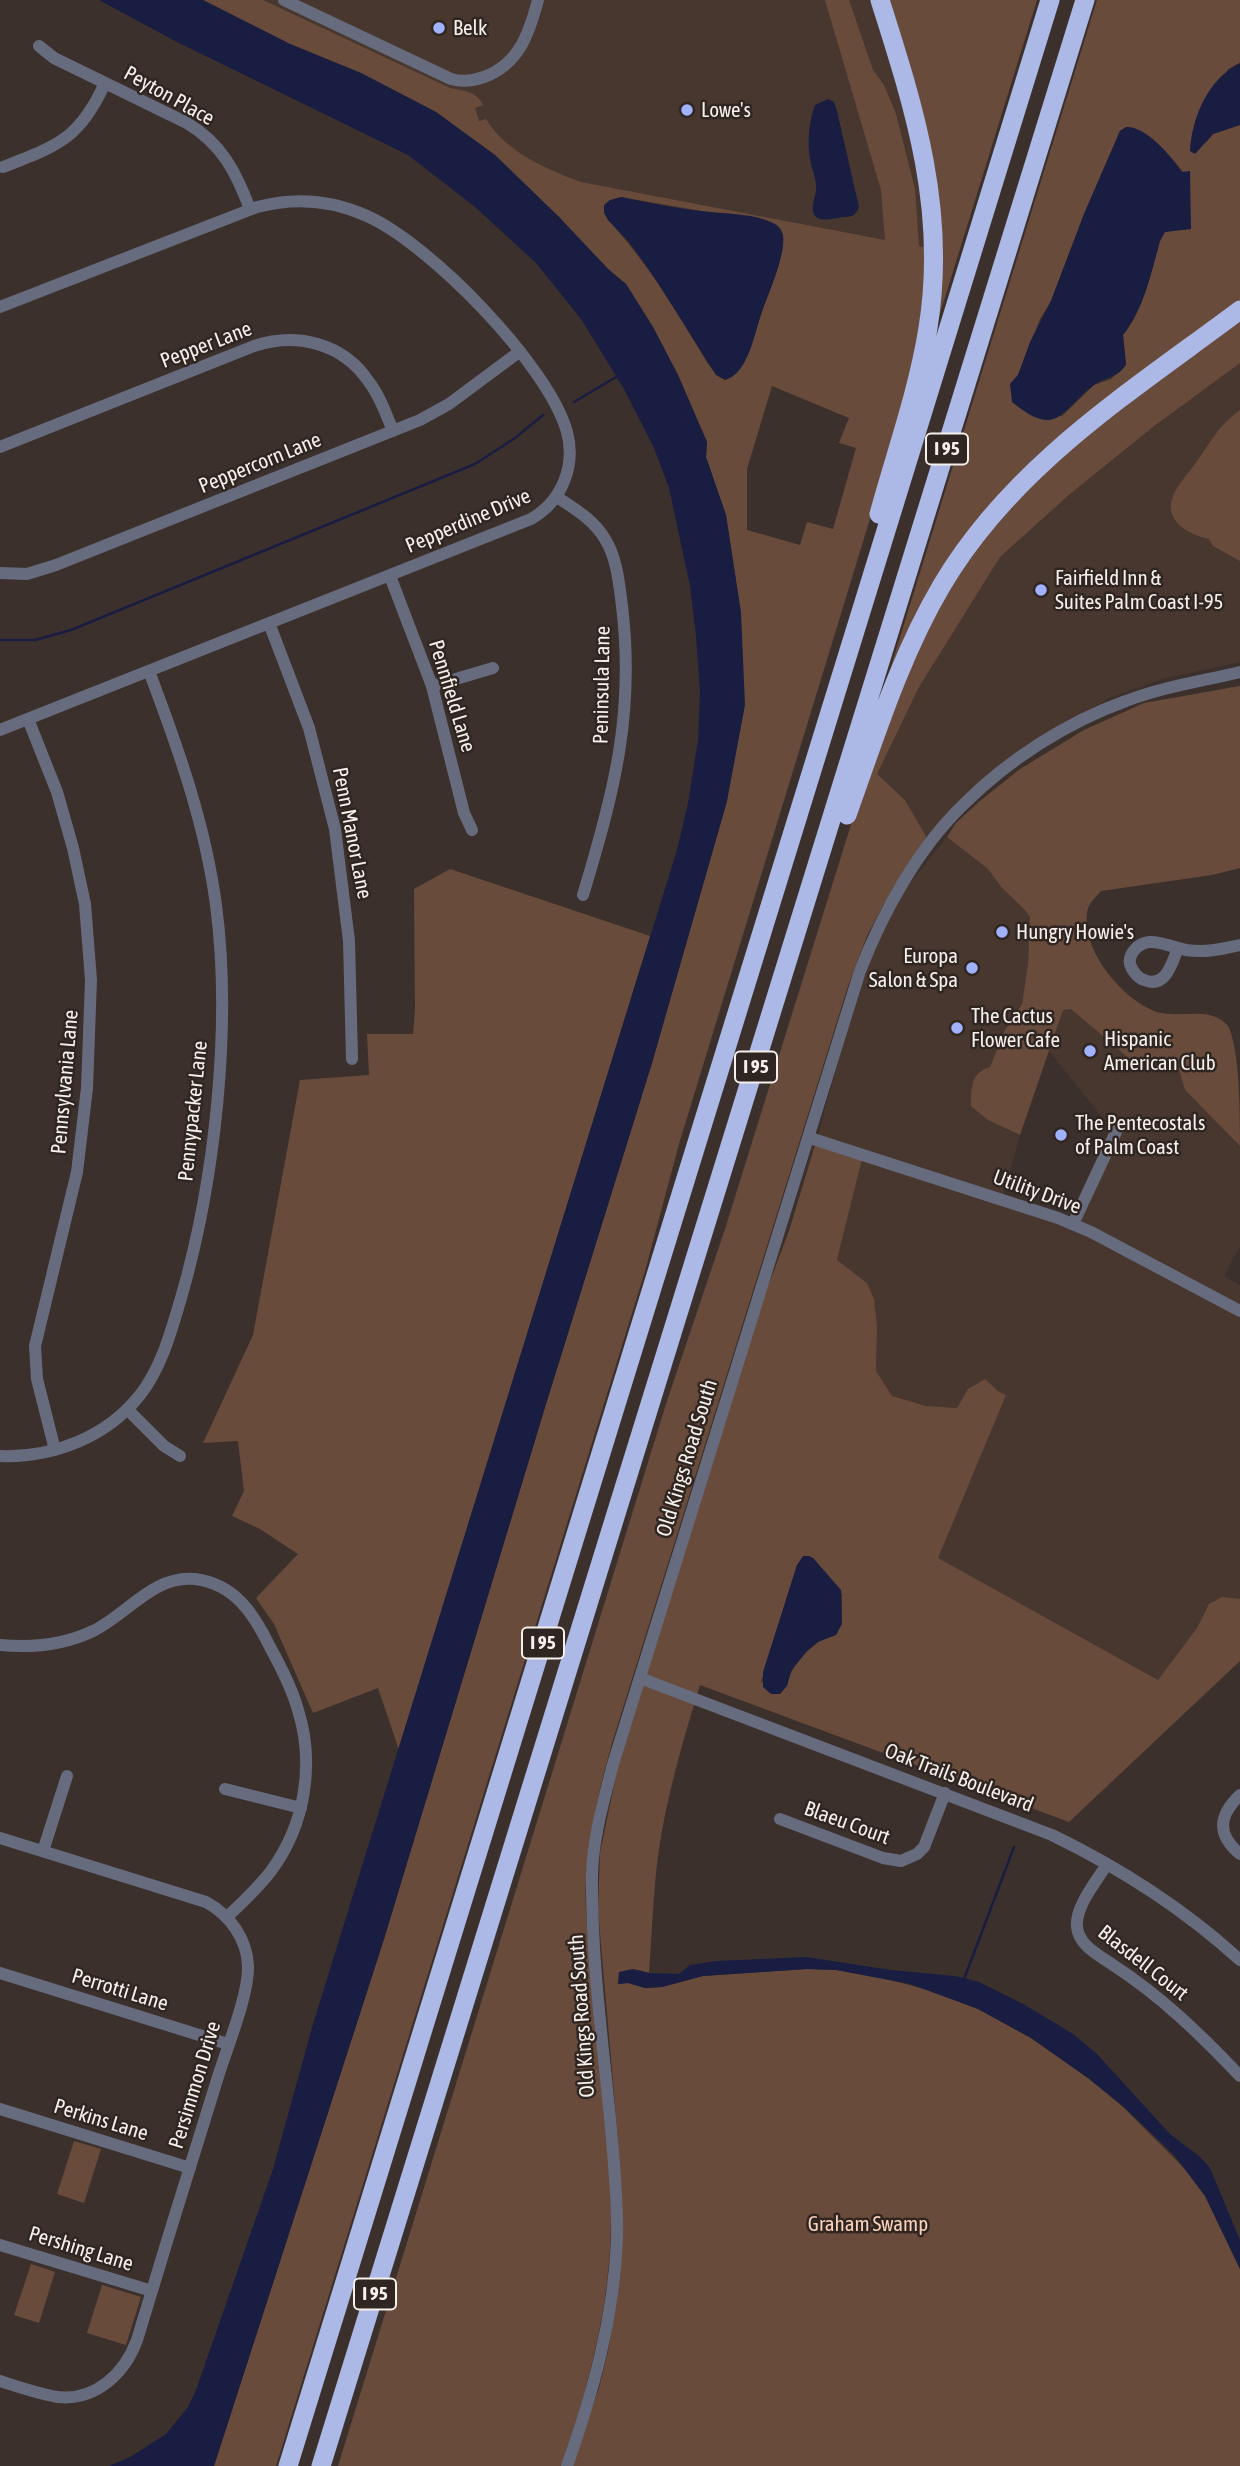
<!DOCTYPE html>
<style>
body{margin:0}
canvas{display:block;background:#3b302b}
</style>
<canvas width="1240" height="2466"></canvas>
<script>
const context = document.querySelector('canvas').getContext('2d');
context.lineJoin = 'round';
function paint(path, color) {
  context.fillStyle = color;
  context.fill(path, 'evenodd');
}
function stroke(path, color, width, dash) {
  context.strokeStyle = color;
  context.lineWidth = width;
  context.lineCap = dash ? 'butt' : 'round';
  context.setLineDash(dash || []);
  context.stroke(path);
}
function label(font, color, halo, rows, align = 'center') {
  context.font = font + ' "Asap Condensed",sans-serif';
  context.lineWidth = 5;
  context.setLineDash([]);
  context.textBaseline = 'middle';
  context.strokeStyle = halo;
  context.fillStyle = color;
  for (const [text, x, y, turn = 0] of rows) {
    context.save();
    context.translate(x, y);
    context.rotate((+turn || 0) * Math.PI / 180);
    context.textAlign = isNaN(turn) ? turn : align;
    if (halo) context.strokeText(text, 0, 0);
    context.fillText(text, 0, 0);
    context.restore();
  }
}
paint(new Path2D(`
 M203,0H872L920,166L927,248L553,211L495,155L436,112Z
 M1240,363V662L1162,679L1109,698L1052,732L927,838L905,800L877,774L919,687L1000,557L1070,494L1153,427Z
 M947,837L988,869L1002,888L1024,909L1030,917L1028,964L1022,1004L1004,1032L990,1067L980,1070L988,1120L1020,1135L1003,1195L1071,1217L1110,1127L1049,1051L1063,1009H1071L1131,1060H1176L1185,1090L1240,1146V1246L1224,1276L1240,1285V1599L1209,1605L1197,1628L1158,1680L937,1558L1006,1395L998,1391L968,1389L958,1408L926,1406L892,1396L876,1371L877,1350L867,1283L837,1260L864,1151L818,1135L841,1050L871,957L887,922L910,883Z`), '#48372f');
paint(new Path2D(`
 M203,0H263L450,88C465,91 476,91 483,105L475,108L479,121L486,119C506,152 546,169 581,182L885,240L881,190L825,0H849L873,70L884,85L896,114L915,189L919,246L927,248L926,309L891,450L679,1144L645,1271L276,2466H214L384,1939L546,1404L652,1063L727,801L741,613L726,515L706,457L707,442L678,375L653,327L626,284L608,269L559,217L495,155L436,112L361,73L290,44ZM621,197L708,212L742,215L780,256L753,340L743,364L725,380L716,374L708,364C678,313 648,263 608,220ZM772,386L849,418L839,443L856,448L833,529L807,522L800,545L747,530V469Z
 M886,0H1037L933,336L937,282Z
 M1097,0H1240V63L1228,69L1205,144L1213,134L1240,125V303L1027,471L888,676ZM1126,127L1175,162L1183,172L1191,228L1165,232L1160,241C1151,273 1144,309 1123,335L1126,365L1111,379L1094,385L1062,416L1031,413L1019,407L1010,384L1018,375L1040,319L1051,301L1084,214L1120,131Z
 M1240,319V363L1153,427L1070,494L1000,557L919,687L877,774L905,800L927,838L882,907L867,936L848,986L612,1743C600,1787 588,1833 586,1878C584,1912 589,1946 591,1979C598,2058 610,2138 611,2217C611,2304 589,2385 561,2466H338L666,1404L725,1229L854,815L908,668L963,564L1047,465Z
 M1240,410V561L1213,546L1209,539C1188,535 1163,520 1173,496C1178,484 1187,475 1195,464C1210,443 1218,426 1240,410Z
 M1240,686V868L1212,875L1101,891C1097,896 1090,902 1088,908C1078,947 1122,1000 1157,1012C1181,1019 1210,1005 1228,1026C1240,1049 1240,1115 1240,1146L1185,1090L1176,1060H1131L1071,1009L1063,1010L1020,1135L988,1120L971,1106C971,1088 971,1072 990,1067L1004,1032L1022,1004L1028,964L1030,917L1024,909L1002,888L988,869L947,837L956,823L980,801L1020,769L1084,730L1144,703Z
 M450,869L650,936L399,1750L378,1688L313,1713L274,1624L256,1598L298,1554L260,1529L232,1516L244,1491L238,1441L203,1443L253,1335L300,1080L369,1075L367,1034H413L415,1010L414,889Z
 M818,1135L864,1151L837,1260L867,1283L874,1299L877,1327L876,1371L892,1396L926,1406L957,1408L968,1389L985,1379L998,1391L1006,1395L938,1558L1158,1680L1197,1628L1209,1604L1222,1597L1240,1599V1661L1069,1822L700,1685C683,1741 666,1797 658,1856C653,1894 652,1934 649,1973L639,1970L619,1984L628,1983L645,1988L662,1987L703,1976L807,1969L836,1970L879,1977L935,1992L978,2009L1031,2038L1088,2078L1123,2107L1189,2173L1205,2196L1240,2269V2466H572L599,2388L608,2351L618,2294V2139L598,1910L600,1853L618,1766L757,1315L789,1231ZM813,1558L842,1594V1624C820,1642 793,1655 787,1686L761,1682L797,1565Z
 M74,2141L101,2149L84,2203L57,2194Z
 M31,2264L55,2272L39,2323L14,2315Z
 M102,2285L141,2297L126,2345L87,2333Z`), '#694b3b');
paint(new Path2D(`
 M99,0H203L290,44L361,73L436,112L495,155L559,217L608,269L626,284L653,327L678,375L707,442L706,457L726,515L741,613L745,705L727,801L652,1063L546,1404L384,1939L214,2466H109L130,2457L166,2434L188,2407L196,2390L273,2169L313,2024L677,850L688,803L698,740L700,692L696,636L690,586L669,488L654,448L624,389L581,319L536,263L475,207L408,155L175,41Z
 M1240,63V125L1213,134L1195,154L1190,151C1192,117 1208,79 1240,63Z
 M828,99L834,102L837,111L859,207C856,216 851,217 843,217C835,218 822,222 816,217C809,210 815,199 816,191C817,179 812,171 810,159C807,143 809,121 815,105Z
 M1126,127C1146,126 1171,156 1182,172L1190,171L1191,229L1165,232L1160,241C1151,273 1144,309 1123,335L1126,365C1115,380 1106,376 1094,385C1059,412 1058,439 1012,402L1010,384L1018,375L1030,342L1051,301L1084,214L1120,131Z
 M621,197C650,203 680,209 710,212C730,214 755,214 773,223C778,225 782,230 783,235C786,256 767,297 760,317C754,337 747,374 725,380L716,375L656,280L629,242L608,220L604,213V205L610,200Z
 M803,1556H809L813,1558L841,1590L842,1624L836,1635L818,1642L807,1651L791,1671L787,1686L780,1694H771L763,1687V1672L797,1565Z
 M806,1957L891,1970L955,1976L979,1982L1025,2005L1073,2034L1097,2054L1170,2134L1199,2156L1210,2168L1240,2240V2269L1205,2196L1174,2155L1124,2107L1088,2078L1031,2038L978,2009L910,1984L836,1970L807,1969L703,1976L662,1987L645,1988L628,1983L618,1984L619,1972L633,1969L649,1973L679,1974L690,1965L716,1961Z`), '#181d41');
stroke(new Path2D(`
 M574,402L616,377
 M0,640H35L71,630L475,464L515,438L543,415
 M963,1982L1014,1847`), '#181d41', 2.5);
stroke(new Path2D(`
 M284,0L451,79C462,82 473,81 484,77C519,64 529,34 538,0
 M39,46L54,58L187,123C222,144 236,172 250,209
 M3,167C57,146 80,139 105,83
 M0,307L257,207C295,197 332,200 367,216C430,244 549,366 567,432C576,466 562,501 531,519L0,730
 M0,447L254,346C297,332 343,343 369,382C380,396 386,414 393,431
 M557,497C575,509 594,520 605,539C617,558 619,583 622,606C635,713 614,793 583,895
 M0,573L27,574L56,565L420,420L449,404L519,352
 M390,576L432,686L464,813L472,830
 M269,623L309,728L335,829L349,941L352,1059
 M432,686L493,668
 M28,719L57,792L73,848L85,904L91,980L87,1088L77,1172L35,1346L37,1379L55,1450
 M1178,948C1172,963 1166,989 1144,980C1138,978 1132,971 1130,964C1128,953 1139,943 1149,942C1161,941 1175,948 1186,950C1205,953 1222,949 1240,945
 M810,1138L1058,1218L1091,1232L1240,1311
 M1073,1224L1117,1130
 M127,1409L164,1446L180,1456
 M0,1456C53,1458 107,1437 140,1395C162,1367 171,1331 181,1298C215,1181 232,1026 216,905C205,823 178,748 149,671
 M0,1645C32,1648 64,1645 93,1631C128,1614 153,1575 195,1579C235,1584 254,1614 270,1647C281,1667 292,1688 298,1710C315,1764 305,1825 271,1871C258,1888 242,1903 227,1917
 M640,1678L1052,1835C1120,1868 1184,1909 1240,1960
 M225,1789L301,1808
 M1240,1795C1219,1815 1216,1834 1240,1854
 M780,1819L883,1858L901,1861L917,1854L924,1847L945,1793
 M0,1838L206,1902C230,1915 247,1939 248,1966C249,1995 226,2050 217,2080C190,2167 163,2253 137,2340C125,2373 96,2401 58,2397C39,2394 19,2387 0,2381
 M43,1851L67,1776
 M1107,1864C1097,1881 1075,1906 1077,1927C1079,1946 1099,1955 1113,1965C1161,1996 1201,2035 1240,2076
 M0,1973L228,2044
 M0,2109L190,2168
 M0,2245L152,2291
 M567,2466C593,2392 614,2318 617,2239C618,2202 614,2165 611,2128C603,2044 591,1958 592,1874C593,1837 604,1800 613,1764L860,971C883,912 918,848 964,804C1008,760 1067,722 1126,701C1162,687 1202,681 1240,672`), '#666b7e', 12);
stroke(new Path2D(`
 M879,514C896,452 918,391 928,328C947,211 915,110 880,0
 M847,815C875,737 900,656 942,585C1013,465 1132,391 1240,310
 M288,2466L1050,0
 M321,2466L1085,0`), '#acb8e6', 19);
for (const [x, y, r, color] of [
 [439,28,7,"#a1b2fd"],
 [687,110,7,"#a1b2fd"],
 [1041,590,7,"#a1b2fd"],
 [1002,932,7,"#a1b2fd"],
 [972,968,7,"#a1b2fd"],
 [957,1028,7,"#a1b2fd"],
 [1090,1051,7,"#a1b2fd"],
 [1061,1135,7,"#a1b2fd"]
]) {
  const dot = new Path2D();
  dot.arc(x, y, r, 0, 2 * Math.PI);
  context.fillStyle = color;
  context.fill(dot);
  stroke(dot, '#302621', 2.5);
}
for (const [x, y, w] of [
 [947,449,42],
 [756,1067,42],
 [543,1643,42],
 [375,2294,42]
]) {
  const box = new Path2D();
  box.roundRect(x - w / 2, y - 15.5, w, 31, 5);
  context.fillStyle = '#302621';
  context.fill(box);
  stroke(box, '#f6f0ec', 2);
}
label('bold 19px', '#f6f0ec', null, [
 ["I 95",947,449],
 ["I 95",756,1067],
 ["I 95",543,1643],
 ["I 95",375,2294]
]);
label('21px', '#f6f0ec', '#302621', [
 ["Belk",453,28],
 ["Lowe's",701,110],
 ["Fairfield Inn &",1055,578],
 ["Suites Palm Coast I-95",1055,602],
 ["Hungry Howie's",1016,932],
 ["Europa",958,956,"right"],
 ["Salon & Spa",958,980,"right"],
 ["The Cactus",971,1016],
 ["Flower Cafe",971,1040],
 ["Hispanic",1104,1039],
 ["American Club",1104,1063],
 ["The Pentecostals",1075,1123],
 ["of Palm Coast",1075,1147]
], 'left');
label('21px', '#f6f0ec', '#302621', [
 ["Peyton Place",169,96,29],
 ["Pepper Lane",206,345,-21],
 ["Peppercorn Lane",260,463,-22],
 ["Pepperdine Drive",468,521,-23],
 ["Peninsula Lane",602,685,-89],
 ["Pennfield Lane",452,696,73],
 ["Penn Manor Lane",352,833,79],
 ["Pennsylvania Lane",65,1082,-85],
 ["Pennypacker Lane",193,1111,-84],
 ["Utility Drive",1037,1192,20],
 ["Old Kings Road South",687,1458,-73],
 ["Oak Trails Boulevard",959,1778,21],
 ["Blaeu Court",847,1823,20],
 ["Blasdell Court",1143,1963,38],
 ["Perrotti Lane",120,1990,17],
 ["Old Kings Road South",582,2016,-94],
 ["Persimmon Drive",195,2085,-73],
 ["Perkins Lane",101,2120,17],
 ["Pershing Lane",81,2249,17]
]);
label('21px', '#fcd1ba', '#302621', [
 ["Graham Swamp",868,2224]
]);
</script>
